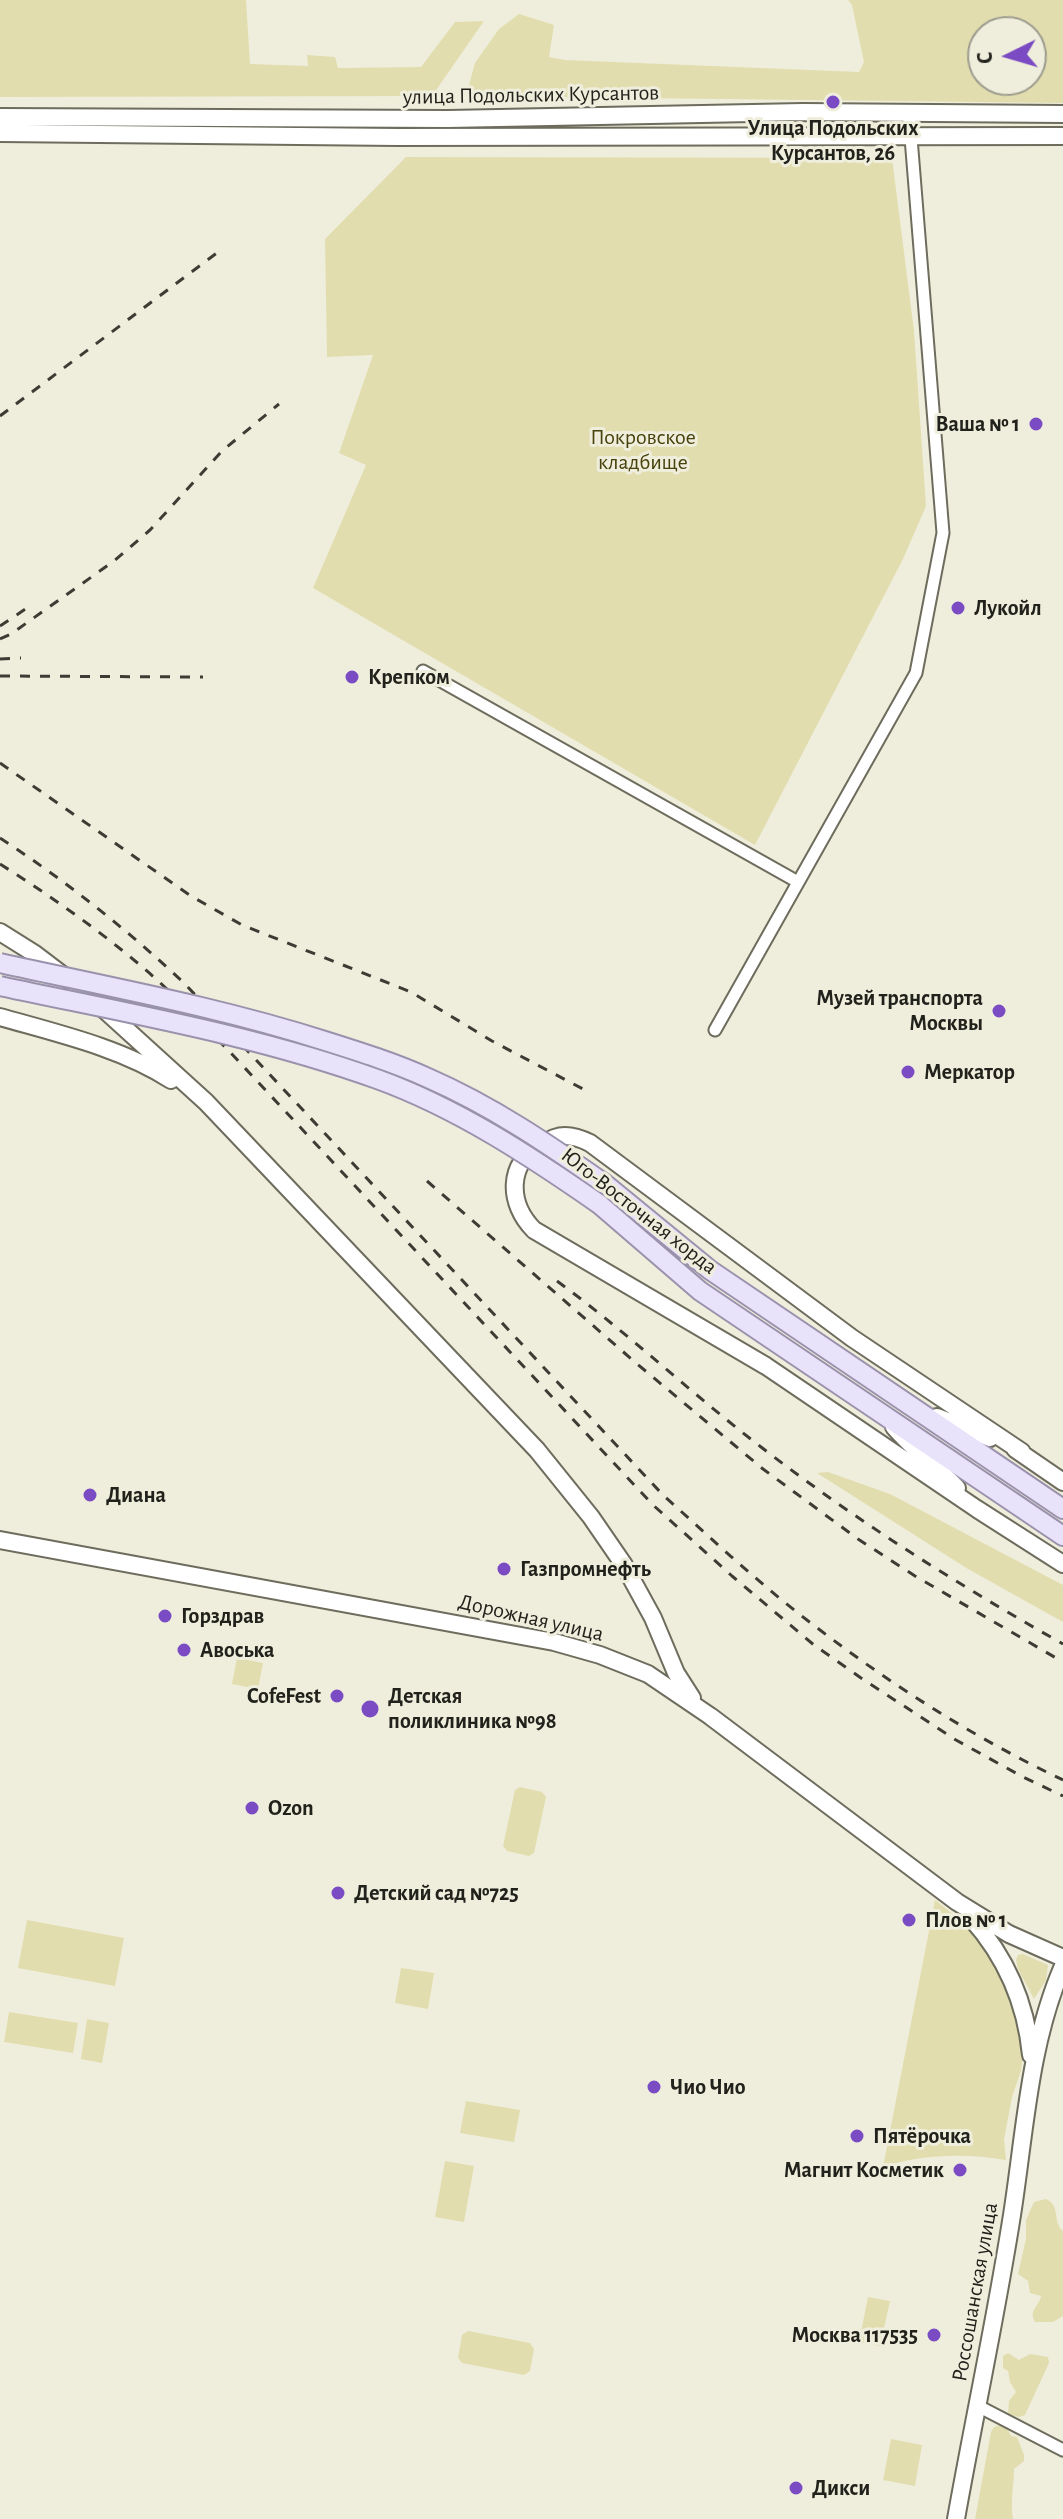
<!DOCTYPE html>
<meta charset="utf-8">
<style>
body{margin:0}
#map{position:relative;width:1063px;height:2519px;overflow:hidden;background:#efeedc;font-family:"Alegreya Sans",sans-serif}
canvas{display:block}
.north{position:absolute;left:967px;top:16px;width:80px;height:80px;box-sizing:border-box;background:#efeedc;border:2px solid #9d9c8f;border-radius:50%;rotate:265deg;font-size:22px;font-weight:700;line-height:32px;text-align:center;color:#22221c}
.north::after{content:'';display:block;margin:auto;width:28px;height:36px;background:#7b4bc3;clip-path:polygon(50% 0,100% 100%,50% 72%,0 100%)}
</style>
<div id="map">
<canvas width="1063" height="2519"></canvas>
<div class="north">С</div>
</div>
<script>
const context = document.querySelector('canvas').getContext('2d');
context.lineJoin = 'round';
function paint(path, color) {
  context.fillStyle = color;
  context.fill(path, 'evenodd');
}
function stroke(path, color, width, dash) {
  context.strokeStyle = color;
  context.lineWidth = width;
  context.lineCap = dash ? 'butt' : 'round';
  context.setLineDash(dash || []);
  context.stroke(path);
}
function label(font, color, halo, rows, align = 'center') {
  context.font = font + ' "Alegreya Sans",sans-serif';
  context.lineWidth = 6;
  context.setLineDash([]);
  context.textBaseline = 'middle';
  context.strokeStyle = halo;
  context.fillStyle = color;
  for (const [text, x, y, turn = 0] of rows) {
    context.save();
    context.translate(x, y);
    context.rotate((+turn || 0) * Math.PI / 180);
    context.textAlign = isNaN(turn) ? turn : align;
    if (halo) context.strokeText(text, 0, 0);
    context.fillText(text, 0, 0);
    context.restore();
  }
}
paint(new Path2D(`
 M0,0H246L250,64L308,66L307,55L335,57L338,68L421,67L455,22L484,21L432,96L0,97Z
 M848,0H1063V103L466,96L475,63L499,29L519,14L554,25L549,57L565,60L859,72L864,62L852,5ZM983,32H1031V80H983Z
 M406,157L892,158L914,331L926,506L903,559L755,845L313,588L366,465L339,453L373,355L327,357L325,239Z
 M828,1472L890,1494L1063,1585V1622L968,1569L817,1473Z
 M237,1658L263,1663L258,1689L232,1684Z
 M520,1787L542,1792L546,1797L534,1853L529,1856L507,1851L503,1846L515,1790Z
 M935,1900L964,1923L996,1962L1010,1990L1025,2038L1021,2071L1012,2097L1004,2140L1006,2160C965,2153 921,2154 883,2167Z
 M27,1920L124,1938L115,1986L18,1968Z
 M1023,1954L1048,1965L1046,1980L1034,1999L1018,1969L1016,1960L1018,1955Z
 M401,1968L434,1973L428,2009L395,2003Z
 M9,2012L78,2023L73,2053L4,2042Z
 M87,2019L109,2023L102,2063L81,2059Z
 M466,2101L520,2110L514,2142L460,2133Z
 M445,2161L474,2166L464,2222L435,2217Z
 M1046,2199C1061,2205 1052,2222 1063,2231V2316L1053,2322H1035C1028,2310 1039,2307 1041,2296L1030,2293L1028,2281L1018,2274L1026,2239V2220L1034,2202Z
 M868,2297L890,2301L880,2346L859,2342Z
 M468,2331L530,2343L534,2349L530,2371L524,2375L462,2363L458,2358L462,2335Z
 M1008,2353L1019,2360L1030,2354L1048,2357L1049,2363L1025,2415L1019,2417L1008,2414L1009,2401L1016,2392L1010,2382L1008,2371L1003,2368V2356Z
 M1000,2425L1006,2426L1011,2436L1017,2437L1024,2455V2461L1014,2469C1014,2486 1010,2503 1013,2519H975L991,2432L994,2427Z
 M891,2439L922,2445L915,2486L883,2480Z`), '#e2ddae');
const street = new Path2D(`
 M423,671L798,882
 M715,1030L916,673L943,533L909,113
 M976,2405L1063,2450`);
const secondary = new Path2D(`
 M0,117L448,119L803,112L1063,114
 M0,133L398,137L1063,136
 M0,932L35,954L85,992L206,1102L537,1450L591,1517L624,1565L653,1618L676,1673L692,1698
 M0,1017C56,1033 122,1048 171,1080
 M937,1417L990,1438
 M894,1427C914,1450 936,1466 957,1488
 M1015,1449L1063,1482
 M1022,1452L852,1338L590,1143C582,1139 574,1136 565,1136C556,1136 550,1140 542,1144C506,1163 508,1204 534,1230L766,1366L977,1509L1063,1564
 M0,1540L554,1642L600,1655L648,1674L710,1716L957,1902L1009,1934L1063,1958
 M971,1918C1006,1957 1026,2004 1031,2055
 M956,2519C974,2418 996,2317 1012,2215C1025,2132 1029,2044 1063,1966`);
const primary = new Path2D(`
 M605,1184L710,1270L1063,1509
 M599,1204L700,1291L1063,1536`);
stroke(street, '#6d6c5d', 15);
stroke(secondary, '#6d6c5d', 20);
stroke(primary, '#9a92ac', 22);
stroke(street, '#fff', 11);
stroke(secondary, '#fff', 16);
stroke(primary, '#e9e2fb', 18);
stroke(new Path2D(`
 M0,416L222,249
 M0,626L30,606
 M0,639L11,634L114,561L150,530L222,451L279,404
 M0,659L21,658
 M0,676L203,677
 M0,763L191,896L242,925L411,992L492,1041L583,1089
 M0,838C66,881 129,931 186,985L663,1495C714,1541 765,1589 820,1630C896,1688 977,1739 1063,1780
 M0,864C49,895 96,928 140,965C171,991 200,1022 229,1051L653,1505L732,1576L814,1645L861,1678L956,1740L1023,1777L1063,1796
 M427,1181L636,1363L763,1469L858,1539L915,1576L1063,1662
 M557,1281C628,1333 692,1394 761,1447C858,1522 957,1584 1063,1644`), '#3c3c34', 3, [10, 10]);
const primaryBridge = new Path2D(`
 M0,963C109,987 219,1007 325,1041C360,1052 395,1063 428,1078C492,1106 548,1144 605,1184
 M0,986C126,1013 255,1035 377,1079C457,1108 530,1156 599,1204`);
stroke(primaryBridge, '#9a92ac', 22, []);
stroke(primaryBridge, '#e9e2fb', 18);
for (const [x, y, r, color] of [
 [833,102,8,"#7b4bc3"],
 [1036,424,8,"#7b4bc3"],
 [958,608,8,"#7b4bc3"],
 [352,677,8,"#7b4bc3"],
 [999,1011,8,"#7b4bc3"],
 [908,1072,8,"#7b4bc3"],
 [90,1495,8,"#7b4bc3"],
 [504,1569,8,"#7b4bc3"],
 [165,1616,8,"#7b4bc3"],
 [184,1650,8,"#7b4bc3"],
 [337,1696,8,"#7b4bc3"],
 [370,1709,10,"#7b4bc3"],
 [252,1808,8,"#7b4bc3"],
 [338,1893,8,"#7b4bc3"],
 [909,1920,8,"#7b4bc3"],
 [654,2087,8,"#7b4bc3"],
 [857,2136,8,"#7b4bc3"],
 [960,2170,8,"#7b4bc3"],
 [934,2335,8,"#7b4bc3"],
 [796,2488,8,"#7b4bc3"]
]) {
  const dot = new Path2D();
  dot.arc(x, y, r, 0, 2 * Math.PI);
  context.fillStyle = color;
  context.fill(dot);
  stroke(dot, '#efeedc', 3);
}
label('22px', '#22221c', '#efeedc', [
 ["улица Подольских Курсантов",531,95,-1],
 ["Юго-Восточная хорда",639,1211,38],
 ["Дорожная улица",531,1618,13],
 ["Россошанская улица",975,2292,-80]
]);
label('bold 22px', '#22221c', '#efeedc', [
 ["Улица Подольских",833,128,"center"],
 ["Курсантов, 26",833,153,"center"],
 ["Ваша № 1",1020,424,"right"],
 ["Лукойл",974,608],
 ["Крепком",368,677],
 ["Музей транспорта",983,998,"right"],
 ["Москвы",983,1023,"right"],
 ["Меркатор",924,1072],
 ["Диана",106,1495],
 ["Газпромнефть",520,1569],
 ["Горздрав",181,1616],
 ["Авоська",200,1650],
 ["CofeFest",321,1696,"right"],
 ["Детская",388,1696],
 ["поликлиника №98",388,1721],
 ["Ozon",268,1808],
 ["Детский сад №725",354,1893],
 ["Плов № 1",925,1920],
 ["Чио Чио",670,2087],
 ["Пятёрочка",873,2136],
 ["Магнит Косметик",944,2170,"right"],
 ["Москва 117535",918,2335,"right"],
 ["Дикси",812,2488]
], 'left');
label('22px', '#48420c', '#efeedc', [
 ["Покровское",643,437],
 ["кладбище",643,462]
]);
</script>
